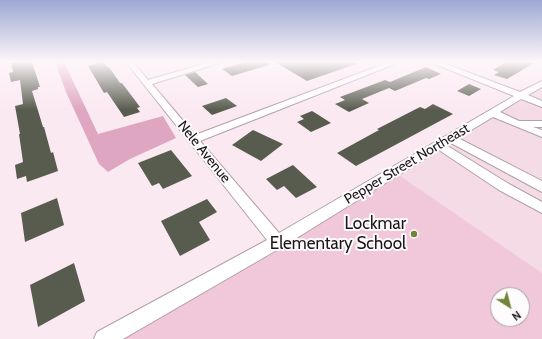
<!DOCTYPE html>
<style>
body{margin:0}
#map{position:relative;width:542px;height:339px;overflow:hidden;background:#fbe9f1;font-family:Cabin,sans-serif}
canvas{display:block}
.north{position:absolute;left:490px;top:287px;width:40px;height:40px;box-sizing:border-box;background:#fefbfd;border:1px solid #a49fa2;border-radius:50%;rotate:144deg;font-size:11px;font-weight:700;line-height:16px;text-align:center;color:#1c1619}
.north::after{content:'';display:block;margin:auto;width:14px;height:18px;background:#708536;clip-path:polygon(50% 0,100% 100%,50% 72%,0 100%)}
</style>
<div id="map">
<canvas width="542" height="339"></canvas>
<div class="north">N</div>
</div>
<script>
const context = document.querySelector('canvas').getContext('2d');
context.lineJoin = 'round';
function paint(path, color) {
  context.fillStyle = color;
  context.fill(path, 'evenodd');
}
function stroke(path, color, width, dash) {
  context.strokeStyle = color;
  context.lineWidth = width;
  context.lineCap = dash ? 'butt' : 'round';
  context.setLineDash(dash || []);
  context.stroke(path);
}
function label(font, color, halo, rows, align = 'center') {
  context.font = font + ' Cabin,sans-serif';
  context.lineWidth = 4;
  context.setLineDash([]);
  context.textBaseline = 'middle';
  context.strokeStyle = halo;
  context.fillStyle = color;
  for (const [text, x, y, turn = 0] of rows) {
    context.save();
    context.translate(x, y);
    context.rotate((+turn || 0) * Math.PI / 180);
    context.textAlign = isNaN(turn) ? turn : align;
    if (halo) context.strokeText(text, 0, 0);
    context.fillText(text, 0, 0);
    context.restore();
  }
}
paint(new Path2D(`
 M542,83V339H100ZM498,295H522V319H498Z`), '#f4dbe6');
paint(new Path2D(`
 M394,172L542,273V339H100ZM498,295H522V319H498Z`), '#f1c7da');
paint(new Path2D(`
 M55,62H64L98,134L163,116L176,138L130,159L108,172L99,164L66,92Z`), '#dfa6c2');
paint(new Path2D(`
 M11,62H32L40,87H38V89L32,91L43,127H44L51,153L53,152L58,171L27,182L26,176L17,179L15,165L23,162L19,134H20L15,106L23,104L20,80L11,82L9,73L13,72Z
 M100,62H104L107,67H109L120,83H122L140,107L137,108L140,112L124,117L107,92L104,93L88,66Z
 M245,62H269V65L232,76L222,69Z
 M275,62H356V64L307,81Z
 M506,62H536L507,79L494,75L499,72L493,70Z
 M426,67L441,74L429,79L426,78L395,91L389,88L362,99L369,103L349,112L335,104L345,100L340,97L385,80L390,82Z
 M195,72L208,84L198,87L185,75Z
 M469,84L481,89L469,96L457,91Z
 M226,98L237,106L212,115L202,106Z
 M433,104L453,114L356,166L337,153L379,130L377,129L420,107L425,109Z
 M312,111L317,114L331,123L311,132L297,122L304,119L300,116Z
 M253,130L283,144L261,161L232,145Z
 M171,150L192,176L163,189L159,183L152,186L138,163Z
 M293,165L317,187L296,198L284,186L277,190L266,179Z
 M57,198L64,225L25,242L21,213Z
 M207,199L217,212L199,222L210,240L180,256L161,221Z
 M74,263L85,301L38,327L30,285Z`), '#585c4f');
const minor = new Path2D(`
 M126,62H133L148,80L210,62H223L152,84L195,135L389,62H400L200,141L279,233L514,96L430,62H441L520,92L542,81V87L528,95L542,101V107L521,99L500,112L519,121H542V127H533L542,130V137L493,117L458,138L542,181V192L451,143L446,145L509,184L542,202V213L499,190L439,150L282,247L123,339H94L97,332L267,240Z`);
stroke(minor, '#b1a1a8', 2);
paint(minor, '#fff');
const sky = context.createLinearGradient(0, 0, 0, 110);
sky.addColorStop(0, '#9da8d2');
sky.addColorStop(0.56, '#fdf5f9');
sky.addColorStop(1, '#fdf5f900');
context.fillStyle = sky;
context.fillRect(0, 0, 542, 110);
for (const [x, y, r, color] of [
 [414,234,4,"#708536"]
]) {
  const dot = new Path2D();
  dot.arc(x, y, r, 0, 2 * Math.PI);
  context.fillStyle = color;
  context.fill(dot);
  stroke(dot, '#fefbfd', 1.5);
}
label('14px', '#1c1619', '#fefbfd', [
 ["Nele Avenue",204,152,51],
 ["Pepper Street Northeast",407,164,-31]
]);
label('17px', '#1c1619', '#fefbfd', [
 ["Lockmar",406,224],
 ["Elementary School",406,244]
], 'right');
</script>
